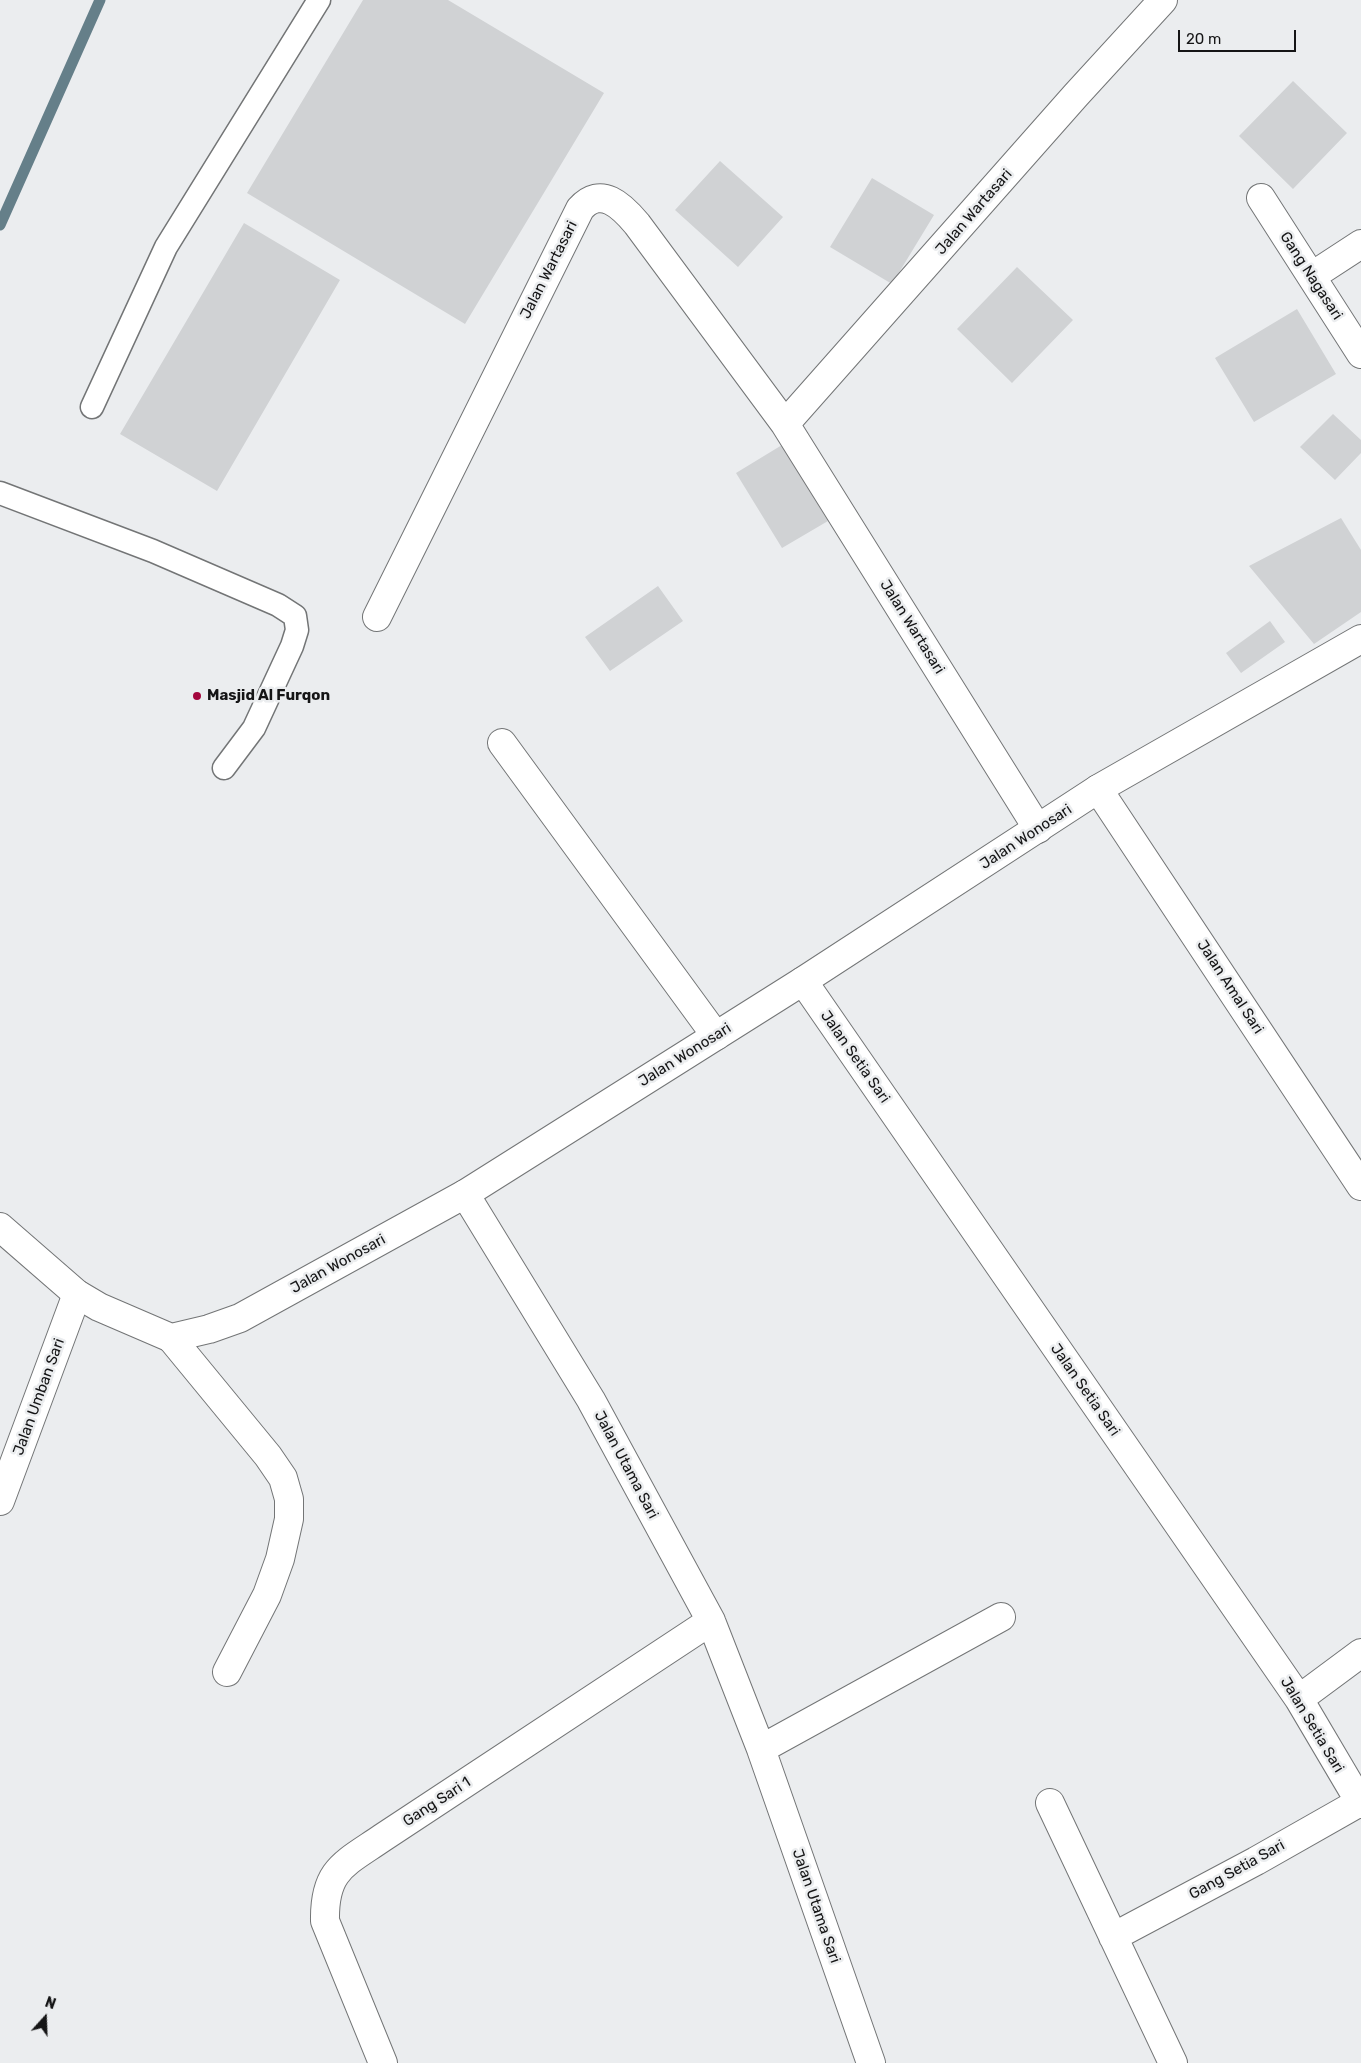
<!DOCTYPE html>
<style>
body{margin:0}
#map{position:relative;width:1361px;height:2063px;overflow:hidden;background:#ebedef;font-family:Rubik,sans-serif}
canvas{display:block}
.north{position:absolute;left:20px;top:1993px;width:50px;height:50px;-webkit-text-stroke:4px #ebedef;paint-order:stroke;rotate:20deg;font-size:14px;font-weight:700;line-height:20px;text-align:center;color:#151516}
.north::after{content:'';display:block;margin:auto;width:18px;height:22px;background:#151516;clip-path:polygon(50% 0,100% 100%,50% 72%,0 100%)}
.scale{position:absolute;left:1178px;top:30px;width:118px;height:22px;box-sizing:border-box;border:2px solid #151516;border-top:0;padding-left:6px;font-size:15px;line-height:18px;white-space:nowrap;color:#151516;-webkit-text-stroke:4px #ebedef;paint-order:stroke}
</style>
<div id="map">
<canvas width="1361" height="2063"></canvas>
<div class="north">N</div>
<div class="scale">20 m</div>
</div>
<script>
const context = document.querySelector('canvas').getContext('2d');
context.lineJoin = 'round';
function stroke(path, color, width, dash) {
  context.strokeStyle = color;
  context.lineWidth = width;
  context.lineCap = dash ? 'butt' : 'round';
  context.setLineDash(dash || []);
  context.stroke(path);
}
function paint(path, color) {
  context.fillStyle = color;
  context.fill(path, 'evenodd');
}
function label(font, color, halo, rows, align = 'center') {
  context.font = font + ' Rubik,sans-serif';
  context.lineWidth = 5;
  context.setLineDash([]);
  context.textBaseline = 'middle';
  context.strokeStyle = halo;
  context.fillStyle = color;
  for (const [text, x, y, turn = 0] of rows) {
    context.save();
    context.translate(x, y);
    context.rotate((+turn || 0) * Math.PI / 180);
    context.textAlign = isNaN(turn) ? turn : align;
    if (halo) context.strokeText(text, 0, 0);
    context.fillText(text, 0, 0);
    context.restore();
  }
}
stroke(new Path2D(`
 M0,225L100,0`), '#657f89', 11);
paint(new Path2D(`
 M363,0H448L604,93L465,324L247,193Z
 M1293,81L1347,133L1293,189L1239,136Z
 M720,161L783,217L738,267L675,210Z
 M872,178L934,215L892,284L830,247Z
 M244,223L340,280L217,491L120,434Z
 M1017,267L1073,320L1012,383L957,329Z
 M1297,309L1336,374L1254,422L1215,358Z
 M1333,414L1361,440V453L1335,480L1300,447Z
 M782,445L828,521L782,548L736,473Z
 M1341,518L1361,550V612L1314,644L1249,566Z
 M658,586L683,621L610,671L585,637Z
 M1270,621L1285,642L1241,673L1226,653Z`), '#d0d2d4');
const service = new Path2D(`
 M92,407L166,247L319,0
 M0,493L153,551L278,605L295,616L297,630L292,646L254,728L224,768`);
const minor = new Path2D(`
 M1261,198L1361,354
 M1312,276L1361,244
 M785,424L1076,95L1163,0
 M377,617L580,209C601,185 622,206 637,224L785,424L1038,829
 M502,743L716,1036
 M1098,789L1361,1186
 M803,981L1299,1699L1361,1804
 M465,1194L591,1400L711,1621L761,1749L871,2063
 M171,1338L268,1456L283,1478L289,1499V1519L280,1559L267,1595L227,1672
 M0,1501L77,1294
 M1299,1699L1361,1653
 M761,1749L1001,1617
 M1050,1803L1173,2063
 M1113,1937L1256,1861L1360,1802
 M383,2063L325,1921C324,1870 344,1864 382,1838L711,1621`);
const tertiary = new Path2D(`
 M0,1227L77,1294L99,1307L171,1338L209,1329L240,1318L465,1194L803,981L1098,789L1361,639`);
stroke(service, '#737576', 25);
stroke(minor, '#737576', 30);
stroke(tertiary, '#737576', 30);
stroke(service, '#fff', 22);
stroke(minor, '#fff', 28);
stroke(tertiary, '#fff', 28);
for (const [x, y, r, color] of [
 [197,696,5,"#a3063d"]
]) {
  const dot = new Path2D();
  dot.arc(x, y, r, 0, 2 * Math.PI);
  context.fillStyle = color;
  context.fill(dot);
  stroke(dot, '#ebedef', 2);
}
label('15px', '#151516', '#ebedef', [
 ["Jalan Wartasari",974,212,-49],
 ["Jalan Wartasari",549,270,-63],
 ["Gang Nagasari",1311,276,57],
 ["Jalan Wartasari",912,627,58],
 ["Jalan Wonosari",1026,837,-33],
 ["Jalan Amal Sari",1230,987,57],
 ["Jalan Wonosari",685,1055,-32],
 ["Jalan Setia Sari",855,1057,55],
 ["Jalan Wonosari",338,1264,-29],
 ["Jalan Setia Sari",1085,1390,55],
 ["Jalan Umban Sari",39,1397,-70],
 ["Jalan Utama Sari",626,1465,62],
 ["Jalan Setia Sari",1312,1725,59],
 ["Gang Sari 1",437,1802,-33],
 ["Gang Setia Sari",1237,1870,-29],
 ["Jalan Utama Sari",816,1906,71]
]);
label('bold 15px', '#151516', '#ebedef', [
 ["Masjid Al Furqon",207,696]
], 'left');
</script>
